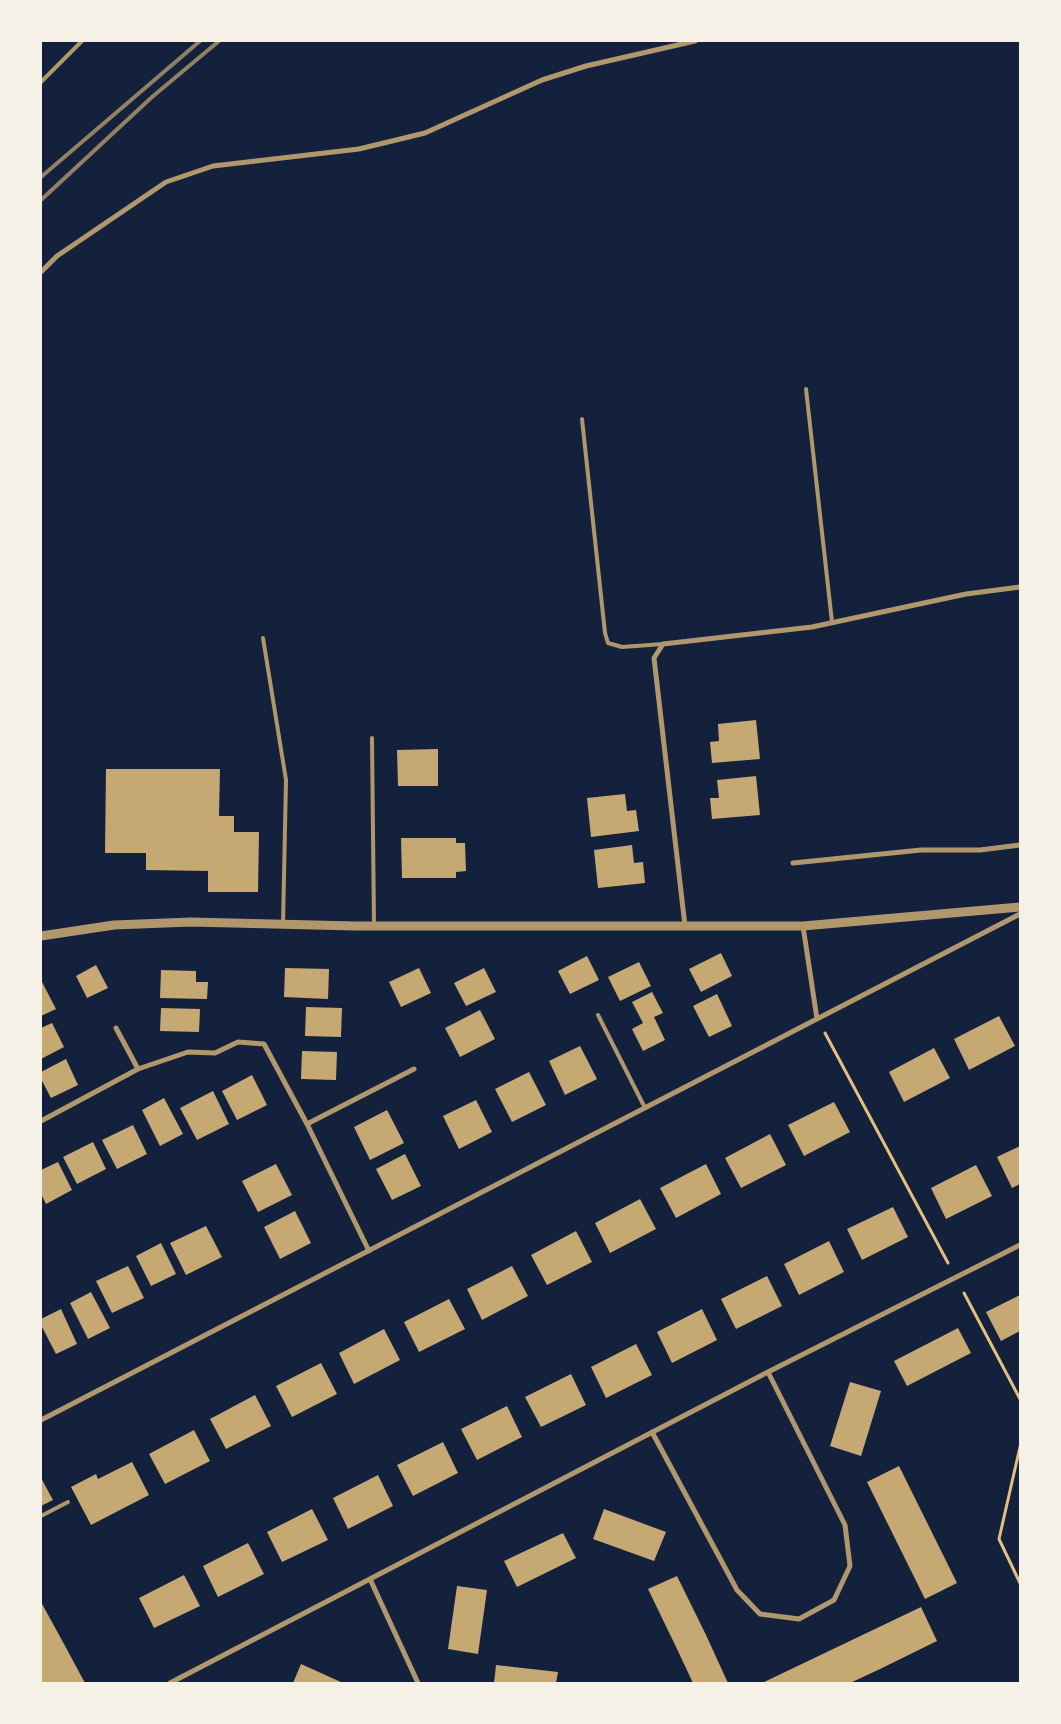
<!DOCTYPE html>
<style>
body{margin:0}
#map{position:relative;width:1061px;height:1724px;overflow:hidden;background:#14213d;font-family:Raleway,sans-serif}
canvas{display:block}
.frame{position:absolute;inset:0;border:42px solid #f6f1e7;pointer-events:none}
</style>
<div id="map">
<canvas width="1061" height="1724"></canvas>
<div class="frame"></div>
</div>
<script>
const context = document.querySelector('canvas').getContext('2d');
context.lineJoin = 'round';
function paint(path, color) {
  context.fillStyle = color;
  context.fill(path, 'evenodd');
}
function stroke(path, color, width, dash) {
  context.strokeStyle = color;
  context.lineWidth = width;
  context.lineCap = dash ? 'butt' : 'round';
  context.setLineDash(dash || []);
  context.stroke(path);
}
paint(new Path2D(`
 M756,720L760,759L712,763L710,742L719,741L718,724Z
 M438,749V786H398L397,750Z
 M106,769H220L219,816H234V832H259L258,892H208V871L146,870V853H105Z
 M756,776L760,815L712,819L710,798H719L717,780Z
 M625,794L627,811L636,810L639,831L591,837L587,798Z
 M401,838H456V843H465L466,871L456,872V878H402Z
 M632,845L634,863L643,862L645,883L598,888L594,850Z
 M721,953L732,976L701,992L689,969Z
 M587,956L599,980L570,994L558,971Z
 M639,962L651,986L620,1001L608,977Z
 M96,965L108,988L87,998L76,976Z
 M285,968L329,969L328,999L284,997Z
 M419,968L431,993L401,1007L389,982Z
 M484,968L496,992L466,1006L454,983Z
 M161,970L196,971V982H208L207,999L160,998Z
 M41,980L56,1009L41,1016Z
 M652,992L663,1013L654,1017L665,1040L643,1051L632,1029L643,1023L632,1002Z
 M717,994L732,1026L709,1037L693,1006Z
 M306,1007L342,1008L341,1037L305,1036Z
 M161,1008L200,1009L199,1032L160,1031Z
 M480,1010L495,1039L460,1057L445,1028Z
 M999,1016L1015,1046L969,1070L954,1039Z
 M52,1023L64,1047L41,1059V1028Z
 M580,1046L597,1079L565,1095L549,1061Z
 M934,1048L950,1078L904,1102L889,1072Z
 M302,1051L337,1052L336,1080L301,1079Z
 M66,1059L78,1085L51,1098L41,1079V1072Z
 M529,1072L546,1105L512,1122L495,1089Z
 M252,1075L267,1105L237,1120L222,1091Z
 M213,1091L229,1124L197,1140L180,1108Z
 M164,1098L183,1134L160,1146L142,1110Z
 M476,1100L492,1132L459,1149L443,1116Z
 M834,1102L850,1132L804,1156L788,1125Z
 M387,1110L404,1143L370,1160L354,1127Z
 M133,1125L147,1154L117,1169L102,1140Z
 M770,1134L786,1165L741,1188L725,1158Z
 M93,1142L106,1169L77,1184L63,1157Z
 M1020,1146V1184L1012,1188L997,1157Z
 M405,1154L421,1186L392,1200L376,1169Z
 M58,1162L72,1190L46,1204L41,1194V1170Z
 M276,1164L292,1195L258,1212L242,1181Z
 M706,1164L721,1194L676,1218L660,1188Z
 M976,1165L992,1196L946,1219L931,1188Z
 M640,1199L656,1229L610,1253L595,1223Z
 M893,1207L908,1237L862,1260L847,1229Z
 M295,1211L311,1243L280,1259L264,1227Z
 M206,1226L222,1257L186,1275L170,1243Z
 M576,1231L592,1262L547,1285L531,1255Z
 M829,1241L844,1272L799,1295L784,1264Z
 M161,1243L176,1274L151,1286L136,1256Z
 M128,1266L144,1298L112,1313L96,1281Z
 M512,1266L528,1296L482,1320L467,1289Z
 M767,1276L782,1306L736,1329L721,1299Z
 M91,1292L110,1328L88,1339L70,1303Z
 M1020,1295V1331L1001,1341L986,1312Z
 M449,1299L465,1329L419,1352L404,1322Z
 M61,1309L77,1344L56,1354L41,1325V1319Z
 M702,1309L717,1340L672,1363L657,1332Z
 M958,1328L971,1353L907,1386L894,1361Z
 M384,1329L400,1360L354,1384L339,1353Z
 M636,1344L652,1375L606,1398L591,1367Z
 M321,1363L337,1394L292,1417L276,1386Z
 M571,1374L586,1405L541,1427L525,1397Z
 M850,1382L881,1391L861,1456L830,1446Z
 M255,1395L271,1426L226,1449L210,1419Z
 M507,1406L522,1437L477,1460L461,1429Z
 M194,1430L210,1461L165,1484L149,1454Z
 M443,1442L458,1473L413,1496L397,1465Z
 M132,1462L149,1495L91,1525L71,1487L96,1474L98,1479Z
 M899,1466L957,1583L925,1599L867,1482Z
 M378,1475L393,1506L348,1529L333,1498Z
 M41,1478L53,1500L41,1506Z
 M312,1509L328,1540L282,1562L267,1532Z
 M604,1509L666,1532L654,1561L593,1539Z
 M563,1533L576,1558L517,1587L504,1561Z
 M248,1543L264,1574L218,1597L203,1566Z
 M184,1575L200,1606L154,1628L139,1598Z
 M677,1576L706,1635L728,1683H693L677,1649L648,1589Z
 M457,1586L487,1590L478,1654L448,1649Z
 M41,1602L64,1644L85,1683H41Z
 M921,1607L937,1641L878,1670L850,1683H762Z
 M301,1664L332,1678L343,1683H293Z
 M496,1665L558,1672L556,1683H494Z`), '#c6a872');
stroke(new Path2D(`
 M825,1033L948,1263
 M964,1293L1020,1399
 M1020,1447L999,1539L1020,1583`), '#e5c07b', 3);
stroke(new Path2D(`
 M41,82L82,41
 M806,389L832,622
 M582,419L605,633L608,643L622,647L663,644
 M263,638L286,780L283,924
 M372,738L374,926
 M598,1015L645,1108
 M41,1516L68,1502`), '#b1986c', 4);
stroke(new Path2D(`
 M41,272L57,256L166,182L213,166L359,149L425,133L542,80L586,66L695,41
 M793,863L921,850H980L1020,845
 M685,926L654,658L663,644L812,627L966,594L1020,587
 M803,926L817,1019
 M116,1028L138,1069
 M41,1121L138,1069L188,1052L215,1053L238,1042L264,1044L307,1124L369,1251
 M307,1124L414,1069
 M41,1420L1020,914
 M652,1432L737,1590L760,1614L799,1619L834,1600L850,1566L845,1525L768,1372
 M370,1579L418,1683
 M170,1683L768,1372L1020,1245`), '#b1986c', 5);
stroke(new Path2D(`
 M41,936L114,925L191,922L355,926H803L1020,907`), '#b1986c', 9);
stroke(new Path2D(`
 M41,177L200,41
 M41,200L152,97L219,41`), '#918062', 4);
</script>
